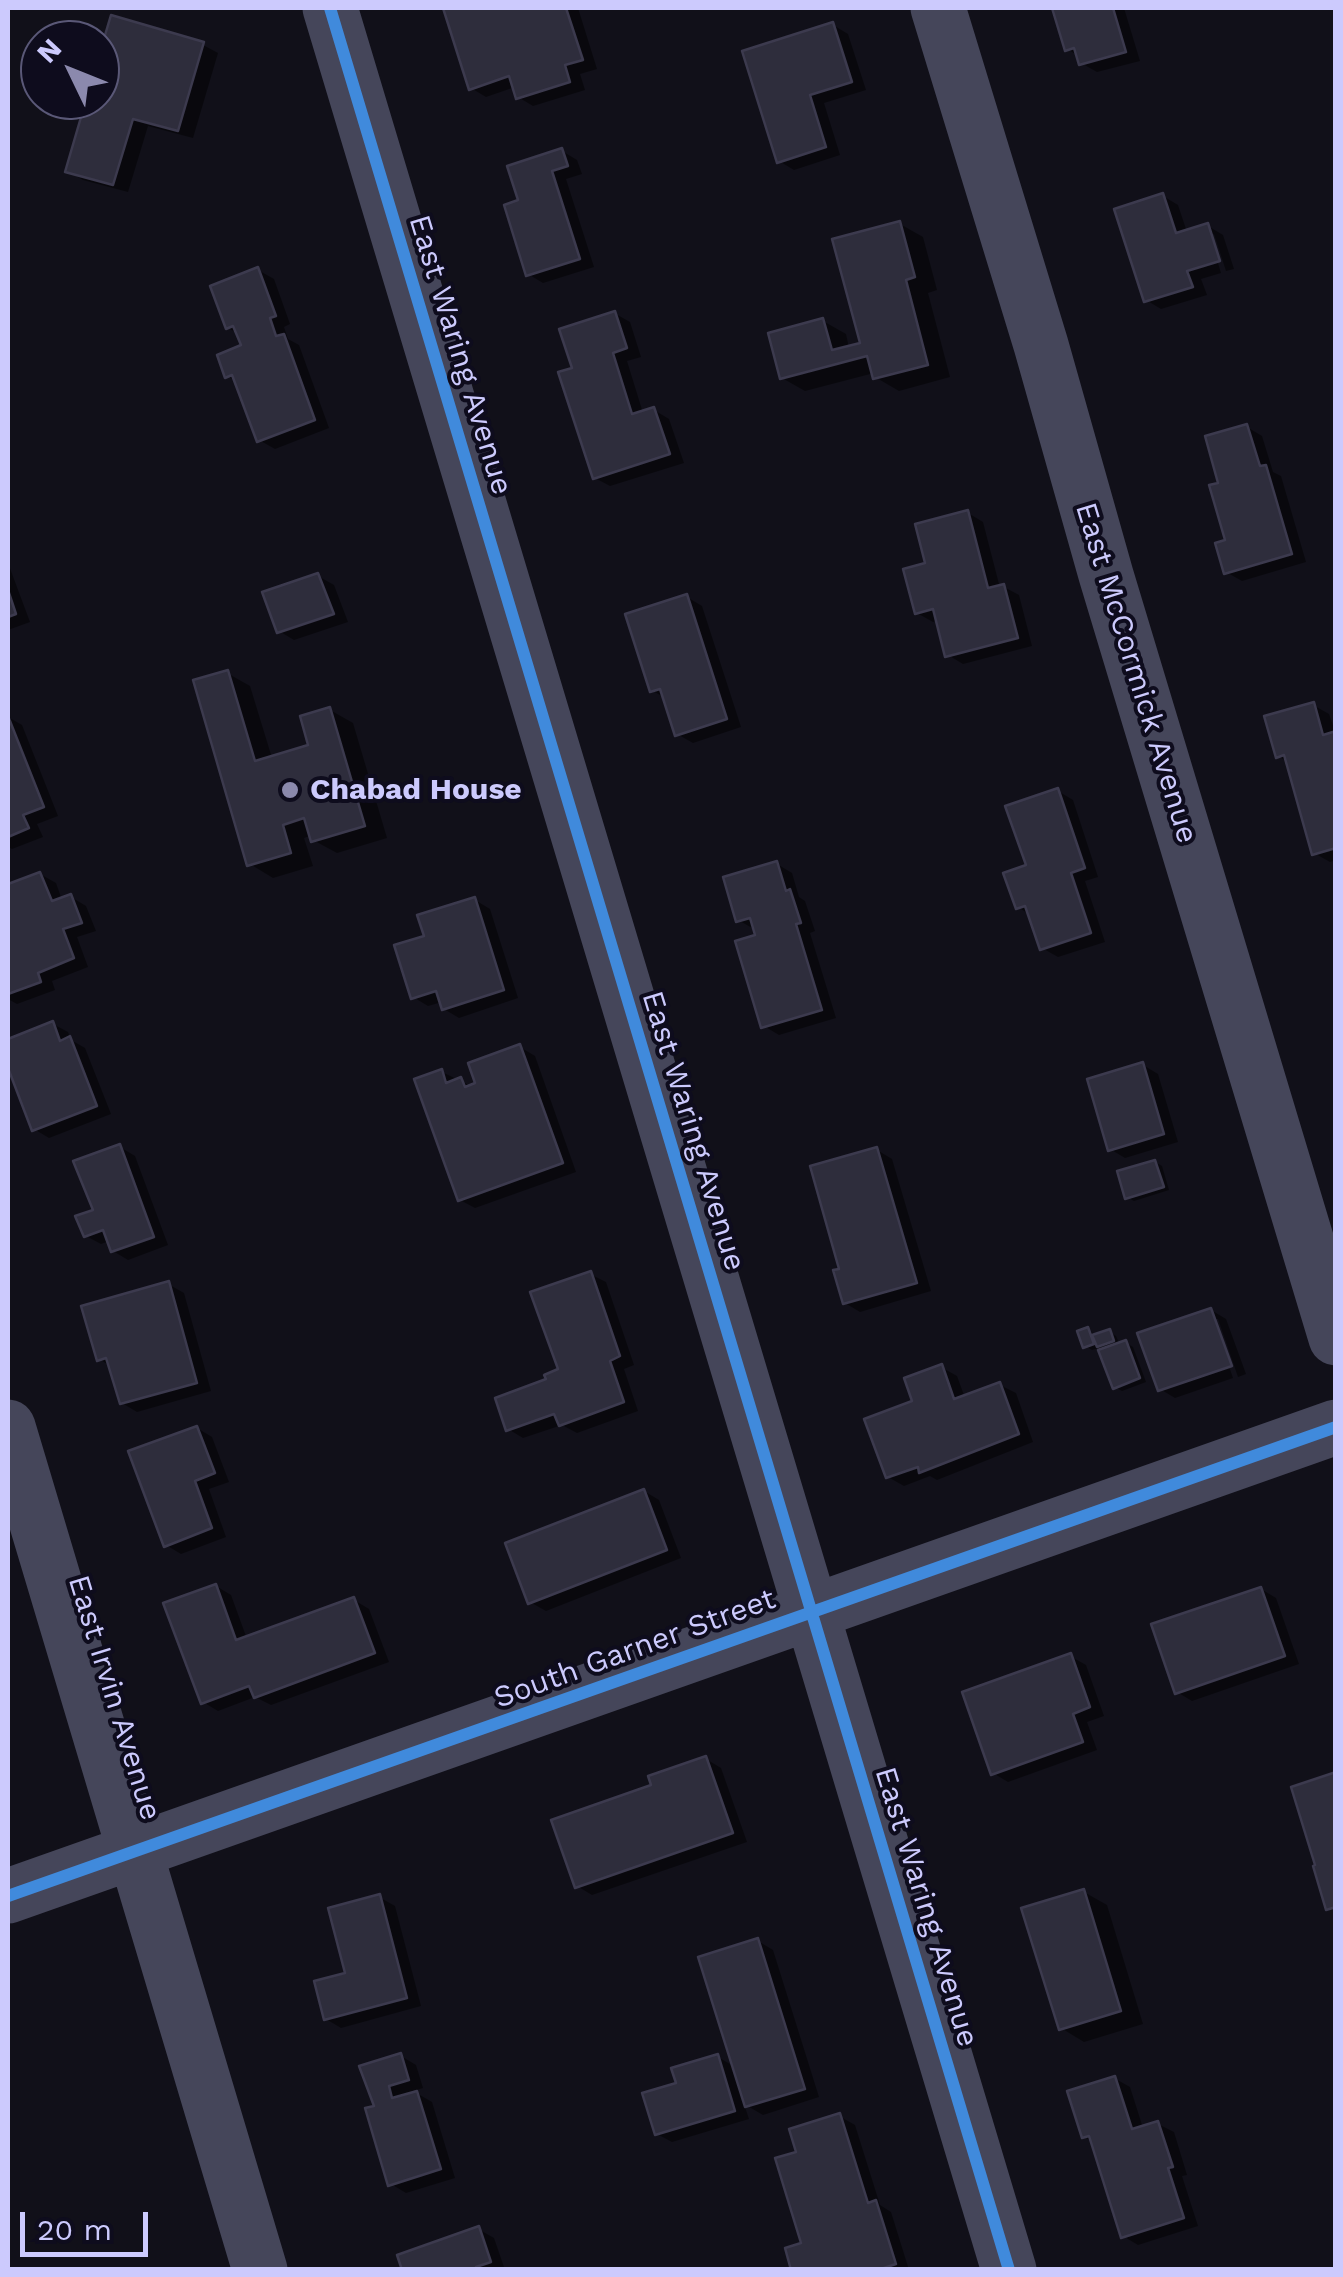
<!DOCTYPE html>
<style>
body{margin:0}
#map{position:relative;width:1343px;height:2277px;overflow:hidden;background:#111019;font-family:"Work Sans",sans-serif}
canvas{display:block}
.frame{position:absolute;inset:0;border:10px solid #cccafd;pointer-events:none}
.north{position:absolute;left:20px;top:20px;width:100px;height:100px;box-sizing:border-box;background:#0e0c1d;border:2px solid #5a5877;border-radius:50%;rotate:313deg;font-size:28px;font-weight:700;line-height:40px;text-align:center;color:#cccafd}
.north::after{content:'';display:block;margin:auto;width:35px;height:45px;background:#8b89ad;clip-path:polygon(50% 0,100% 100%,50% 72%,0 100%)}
.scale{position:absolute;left:20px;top:2212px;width:128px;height:45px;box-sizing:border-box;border:5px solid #cccafd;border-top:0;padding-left:12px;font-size:30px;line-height:35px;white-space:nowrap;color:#cccafd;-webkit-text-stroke:8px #0e0c1d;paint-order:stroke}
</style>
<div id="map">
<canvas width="1343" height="2277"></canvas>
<div class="frame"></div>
<div class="north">N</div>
<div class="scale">20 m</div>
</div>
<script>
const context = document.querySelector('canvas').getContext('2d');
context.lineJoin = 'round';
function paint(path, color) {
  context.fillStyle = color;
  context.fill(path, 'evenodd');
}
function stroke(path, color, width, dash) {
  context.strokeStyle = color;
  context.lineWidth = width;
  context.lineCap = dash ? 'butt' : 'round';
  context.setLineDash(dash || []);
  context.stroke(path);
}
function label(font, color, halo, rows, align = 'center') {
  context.font = font + ' "Work Sans",sans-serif';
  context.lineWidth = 8;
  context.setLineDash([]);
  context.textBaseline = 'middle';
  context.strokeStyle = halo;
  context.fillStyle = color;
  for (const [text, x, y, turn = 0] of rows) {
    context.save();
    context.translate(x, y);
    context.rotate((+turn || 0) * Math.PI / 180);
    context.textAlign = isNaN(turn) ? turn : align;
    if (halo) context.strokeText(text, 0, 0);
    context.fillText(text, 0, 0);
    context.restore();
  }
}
paint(new Path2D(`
 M446,8H578L597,69L580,74L585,90L533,106L518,97L515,87L486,97L471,88Z
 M1055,8H1124L1140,61L1097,72L1081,63L1079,56L1067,49Z
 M833,25L848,34L866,90L824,103L840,155L794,170L779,161Z
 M203,45L218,53L193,138L148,126L128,192L83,180L68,171L89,100H100V61Z
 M562,151L577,160L582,174L566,179L594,267L543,283L528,274L521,202Z
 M1163,196L1178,205L1187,232L1208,226L1223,235L1234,269L1226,271L1214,234H1209L1221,273L1201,279L1207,295L1161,309L1146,300Z
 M900,224L923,237L937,290L928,293L950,377L899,391L875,377L874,373L805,391L782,378L823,321L846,334L849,348L863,344Z
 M258,270L274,279L290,324L284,327L288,339L299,345L329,428L275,449L259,440L238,382L227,376L244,347L239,334L228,328Z
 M614,313L630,322L641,357L627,361L643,413L654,410L669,419L684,463L610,486L595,478L575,370Z
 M1247,427L1262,436L1273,472L1281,476L1306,562L1242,581L1226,572L1228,541L1221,485Z
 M968,513L983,522L1000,588L1004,587L1019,595L1032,646L963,664L948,655L939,620L933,622L917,613L928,565Z
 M8,563L30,622L8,630Z
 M318,576L334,585L348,622L294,640L279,631Z
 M687,597L702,606L741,727L693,743L677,734L665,698L653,691Z
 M227,673L250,686L272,758L311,747L330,710L353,723L387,838L337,853L313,840L312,835L304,838L313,866L273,878L250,864Z
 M1313,705L1329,714L1336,734V860L1330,862L1314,853L1288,762L1278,756Z
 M8,717L22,725L58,816L37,824L43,837L12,849L8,847Z
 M1058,791L1073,800L1098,877L1085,881L1105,942L1058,957L1042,948L1030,915L1018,907L1029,867Z
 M777,864L792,873L799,897L805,901L815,931L810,933L836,1018L779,1035L764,1026L758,937L754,929L738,920Z
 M40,874L56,883L62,900L71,897L86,906L96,931L77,937L88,967L52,981L55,990L17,1004L8,999V887Z
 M475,900L490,909L518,998L459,1018L444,1009L442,1002L428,1006L413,997L427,937Z
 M53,1024L68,1032L71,1040L85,1048L111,1114L49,1138L34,1129L8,1061V1042Z
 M520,1047L535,1056L576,1172L475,1208L460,1200L442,1072L473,1087Z
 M1143,1065L1158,1074L1178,1142L1125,1158L1110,1149Z
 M120,1147L135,1156L168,1245L128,1260L113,1251L109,1241L101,1244L86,1236Z
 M877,1150L892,1159L931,1291L860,1312L845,1303L842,1271Z
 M1155,1162L1162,1166L1169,1190L1134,1201L1127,1197Z
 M590,1274L606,1282L634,1365L624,1369L638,1411L577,1433L562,1425L523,1438L508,1429L561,1371Z
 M168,1284L184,1293L211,1391L137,1412L122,1403L112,1367L99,1359Z
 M1211,1310L1226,1319L1246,1374L1238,1377L1218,1319H1213L1233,1378L1175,1398L1160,1389Z
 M1088,1329L1096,1336L1109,1332L1116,1336L1120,1345L1126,1343L1133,1347L1146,1382L1122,1391L1115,1387L1100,1348L1092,1350L1085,1346Z
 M941,1367L957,1376L965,1398L1000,1385L1016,1393L1033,1442L937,1480L930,1476L904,1486L888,1477L915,1403Z
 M197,1428L212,1437L229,1482L209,1489L226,1537L181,1554L166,1545Z
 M644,1491L659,1500L681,1558L546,1611L530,1602Z
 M216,1586L231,1595L247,1639L354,1600L369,1609L389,1662L271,1705L255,1697L218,1711L203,1702Z
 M1261,1589L1276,1598L1299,1664L1192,1701L1177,1692Z
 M1070,1656L1086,1665L1104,1716L1087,1722L1097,1750L1008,1782L993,1773Z
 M706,1759L721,1768L747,1842L592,1895L577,1886L655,1787Z
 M1084,1892L1107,1905L1143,2024L1084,2042L1061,2028Z
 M379,1897L395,1906L421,2006L341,2028L326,2019L348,1975Z
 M758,1941L773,1950L819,2097L763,2115L744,2104L749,2119L672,2142L657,2134L679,2085L718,2057L735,2067Z
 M401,2056L416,2065L423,2088L413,2091L432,2102L455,2178L406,2193L391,2184L377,2107Z
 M1114,2078L1130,2087L1143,2128L1158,2124L1174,2132L1187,2175L1182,2176L1198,2226L1138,2245L1123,2236L1094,2142L1084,2137Z
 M839,2116L855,2125L880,2205L891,2212L909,2270H794L804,2245L799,2154Z
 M478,2229L494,2238L505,2270H405Z`), '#0007');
const building = new Path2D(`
 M443,8H566L583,60L565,65L570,82L516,99L509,76L469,90Z
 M1052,8H1113L1126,52L1079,65L1074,48L1065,51Z
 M111,15L204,42L178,131L133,119L113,185L65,172L86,100H100V52Z
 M833,22L852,82L810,95L826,147L777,163L742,51Z
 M562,148L568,166L552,171L580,259L526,276L504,205L518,200L507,166Z
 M1163,193L1176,233L1208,223L1220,261L1187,271L1193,287L1144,302L1114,209Z
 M900,221L915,277L906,280L928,365L873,379L867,356L780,379L768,333L823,318L832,350L860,343L832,239Z
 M258,267L276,316L270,318L276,336L284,334L315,420L257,442L232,375L225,378L217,355L241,345L233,326L226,329L210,286Z
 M615,311L627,348L613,353L632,414L654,407L670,454L593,479L558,372L572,368L559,329Z
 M1247,424L1260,466L1266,465L1292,554L1224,574L1215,543L1225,540L1209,485L1218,483L1205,436Z
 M968,510L988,588L1004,584L1018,638L945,657L933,609L915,614L903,569L925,563L915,524Z
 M318,573L334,614L277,633L262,592Z
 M8,590L16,614L8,617Z
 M687,594L727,719L675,736L660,689L650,692L625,614Z
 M228,670L255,761L308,745L300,716L330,707L365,826L311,842L304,818L283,825L291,853L247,866L193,680Z
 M1314,702L1323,735L1336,731V848L1312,855L1284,755L1276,758L1264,716Z
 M8,716L44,807L23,815L29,828L8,837Z
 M1058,788L1085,868L1071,873L1091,933L1040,950L1025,906L1016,909L1003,873L1026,865L1005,806Z
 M777,861L786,891L790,889L801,923L796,924L822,1010L761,1028L735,941L755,935L750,918L736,922L723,877Z
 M40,872L52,901L71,894L82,923L63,929L74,958L38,973L41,982L8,994V884Z
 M475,897L504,990L442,1010L436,991L411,999L394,945L424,936L417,915Z
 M53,1021L60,1041L70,1036L97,1106L32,1131L8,1068V1039Z
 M520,1044L563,1163L458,1201L414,1079L442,1069L446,1083L461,1077L465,1087L475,1083L468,1063Z
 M1143,1062L1164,1134L1108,1151L1087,1079Z
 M120,1144L154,1237L111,1252L103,1230L84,1237L75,1216L93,1210L73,1161Z
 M877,1147L917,1283L843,1304L833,1270L839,1269L810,1166Z
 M1155,1160L1164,1187L1125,1199L1117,1171Z
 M591,1271L620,1356L610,1361L624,1402L559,1426L554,1414L506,1431L495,1398L546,1379L544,1375L558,1369L530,1292Z
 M169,1281L197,1383L120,1404L106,1358L97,1361L81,1306Z
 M1211,1308L1232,1366L1158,1391L1137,1333Z
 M1088,1327L1094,1344L1083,1348L1077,1331Z
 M1110,1329L1114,1341L1097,1347L1092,1335Z
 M1126,1340L1140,1378L1113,1389L1098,1350Z
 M942,1364L954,1399L1000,1382L1019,1434L919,1473L918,1467L886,1478L864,1419L912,1401L904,1378Z
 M197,1426L215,1473L195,1481L212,1528L164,1547L128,1451Z
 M644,1489L667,1550L528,1604L505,1543Z
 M216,1584L236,1640L354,1597L375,1653L254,1698L249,1686L201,1704L163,1603Z
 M1261,1587L1285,1656L1175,1694L1151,1624Z
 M1071,1653L1090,1707L1073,1714L1083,1742L991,1775L962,1692Z
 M706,1756L733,1833L575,1888L551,1820L651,1785L648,1776Z
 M1336,1772V1907L1326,1910L1313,1866L1315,1865L1291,1787Z
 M1084,1889L1121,2011L1059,2030L1021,1908Z
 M380,1894L407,1998L324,2020L314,1981L345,1973L328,1908Z
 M758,1938L805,2089L745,2107L698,1957Z
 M401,2053L409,2080L389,2086L392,2098L417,2091L441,2169L388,2186L365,2108L374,2106L359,2066Z
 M718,2054L735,2111L655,2135L642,2093L676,2083L671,2068Z
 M1115,2076L1132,2129L1158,2121L1173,2167L1168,2168L1184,2218L1121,2238L1089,2136L1082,2138L1067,2091Z
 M840,2113L868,2203L876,2200L896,2264L878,2270H791L785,2248L801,2243L775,2158L796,2152L789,2129Z
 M479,2226L491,2262L476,2267L477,2270H402L397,2255Z`);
paint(building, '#2e2d3c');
stroke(building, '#3c3a4e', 2.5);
stroke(new Path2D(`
 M330,8L1009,2270
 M938,8L1041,345L1106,575L1336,1338
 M8,1427L260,2270
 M8,1896L1336,1427`), '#45465a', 55);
stroke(new Path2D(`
 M330,8L1009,2270
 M8,1896L1336,1427`), '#408adc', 12);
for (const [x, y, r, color] of [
 [290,790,10,"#8b89ad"]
]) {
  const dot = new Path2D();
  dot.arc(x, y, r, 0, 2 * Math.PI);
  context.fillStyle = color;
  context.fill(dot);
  stroke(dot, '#0e0c1d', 4);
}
label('30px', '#cccafd', '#0e0c1d', [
 ["East Waring Avenue",460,355,73],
 ["East McCormick Avenue",1136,673,73],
 ["East Waring Avenue",693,1131,73],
 ["South Garner Street",635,1649,-20],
 ["East Irvin Avenue",114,1698,73],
 ["East Waring Avenue",926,1907,73]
]);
label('bold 30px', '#cccafd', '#0e0c1d', [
 ["Chabad House",310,790]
], 'left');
</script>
